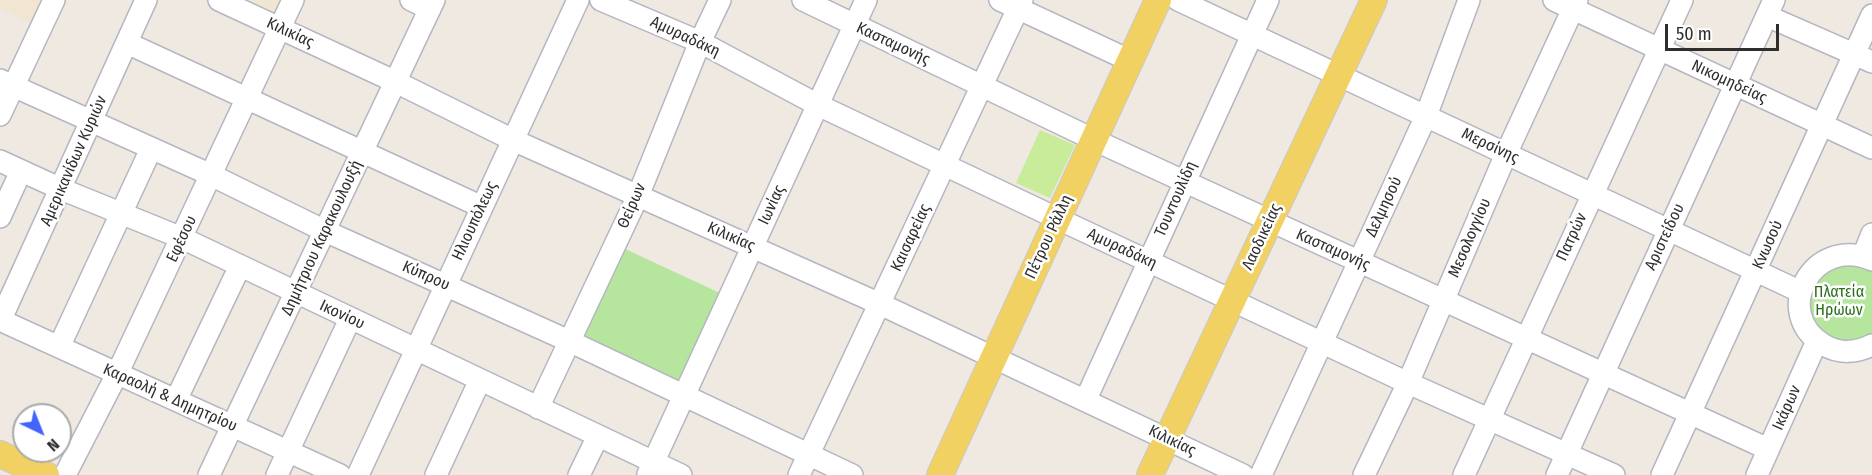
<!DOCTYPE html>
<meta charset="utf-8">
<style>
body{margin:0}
#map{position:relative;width:1872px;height:475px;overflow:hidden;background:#efe9e1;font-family:"Fira Sans Condensed",sans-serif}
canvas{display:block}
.north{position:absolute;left:12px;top:403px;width:60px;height:60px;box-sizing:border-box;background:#fff;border:2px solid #ababab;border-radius:50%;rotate:137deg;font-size:16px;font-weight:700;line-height:24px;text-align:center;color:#2e2e2e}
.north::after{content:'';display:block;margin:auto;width:21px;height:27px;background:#4264fb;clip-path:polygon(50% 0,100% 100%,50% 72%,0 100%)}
.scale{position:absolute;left:1665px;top:24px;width:114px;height:27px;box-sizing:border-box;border:3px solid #2e2e2e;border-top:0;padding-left:8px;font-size:18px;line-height:21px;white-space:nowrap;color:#2e2e2e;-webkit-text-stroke:4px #fff;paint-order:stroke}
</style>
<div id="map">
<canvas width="1872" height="475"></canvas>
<div class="north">N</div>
<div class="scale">50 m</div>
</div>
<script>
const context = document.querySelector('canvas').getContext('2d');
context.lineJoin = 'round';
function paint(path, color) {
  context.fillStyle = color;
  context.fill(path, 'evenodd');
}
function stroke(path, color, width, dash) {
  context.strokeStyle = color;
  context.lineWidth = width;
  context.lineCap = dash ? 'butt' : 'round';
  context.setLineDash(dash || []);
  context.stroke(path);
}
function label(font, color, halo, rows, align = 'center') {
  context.font = font + ' "Fira Sans Condensed",sans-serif';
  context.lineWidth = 5;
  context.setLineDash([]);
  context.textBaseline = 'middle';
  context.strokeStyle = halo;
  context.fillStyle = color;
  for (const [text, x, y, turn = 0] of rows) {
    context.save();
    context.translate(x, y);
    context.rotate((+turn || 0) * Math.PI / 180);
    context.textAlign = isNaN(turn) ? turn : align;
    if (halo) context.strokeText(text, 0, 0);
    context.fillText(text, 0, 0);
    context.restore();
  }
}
paint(new Path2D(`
 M0,0H41L30,23L0,8Z
 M231,0H281L272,19Z`), '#f0e6d1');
paint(new Path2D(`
 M623,248L722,294L679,386L580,340Z
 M1840,260L1872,267V338L1860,344L1833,343L1812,326L1809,286Z`), '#b6e59e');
paint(new Path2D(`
 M1040,130L1075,145L1050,198L1016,183Z`), '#c9ec9a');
const minor = new Path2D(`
 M219,0L396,82L513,140L880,304L1243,475
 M411,0L430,9
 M601,0L700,42L818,105L1069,224L1408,383L1614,475
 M803,0L1105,145L1768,449
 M1000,0L1131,61
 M1178,0L1801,292
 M1554,0L1872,148
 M1767,16L1872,62
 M127,43L482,207
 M0,80L211,175L325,231L569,341L852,475
 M0,115L54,0
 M0,161L61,189L182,238L681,475
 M0,217L21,171
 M1863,256L1872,234
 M1872,260C1813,234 1770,313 1824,345C1839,354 1856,353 1872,345
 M0,320L340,475
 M0,321L146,0
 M59,347L151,149
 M1086,399L1268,0
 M176,400L240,266
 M538,408L638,196L700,42L720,0
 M648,474L866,0
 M65,475L117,374L293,0
 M209,475L434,0
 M277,475L350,319
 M358,475L578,0
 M436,475L480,380
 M579,475L598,436
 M799,475L1022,0
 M1261,475L1426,116L1469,0
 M1364,475L1408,383L1506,154L1577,0
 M1464,475L1682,0
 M1557,475L1774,0
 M1662,475L1872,15
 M1757,475L1817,341`);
const major = new Path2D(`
 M0,454L46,475
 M940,475L1158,0
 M1150,475L1374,0`);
stroke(minor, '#b4b7c1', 24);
stroke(major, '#c9c9c9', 28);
stroke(minor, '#fff', 21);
stroke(major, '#f2d163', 26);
label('16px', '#2e2e2e', '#fff', [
 ["Κιλικίας",290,33,25],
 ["Αμυραδάκη",685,37,25],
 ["Κασταμονής",893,44,25],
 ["Νικομηδείας",1729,82,25],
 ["Μερσίνης",1490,146,25],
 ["Αμερικανίδων Κυριών",74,161,-66],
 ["Τουντουλίδη",1176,199,-66],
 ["Ιωνίας",772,205,-65],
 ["Θείρων",632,206,-66],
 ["Δελμησού",1384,207,-65],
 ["Ηλιουπόλεως",475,221,-65],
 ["Κιλικίας",731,237,24],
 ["Πέτρου Ράλλη",1049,237,-65],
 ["Λαοδικείας",1262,237,-65],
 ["Πατρών",1572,237,-65],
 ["Αριστείδου",1665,237,-65],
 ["Δημήτριου Καρακουλουξή",322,238,-65],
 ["Καισαρείας",911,238,-65],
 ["Μεσολογγίου",1470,238,-67],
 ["Εφέσου",182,239,-65],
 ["Κνωσού",1768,245,-66],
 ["Αμυραδάκη",1122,249,25],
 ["Κασταμονής",1333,250,24],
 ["Κύπρου",426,276,24],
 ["Ικονίου",342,315,25],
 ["Καραολή & Δημητρίου",170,398,24],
 ["Ικάρων",1787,408,-66],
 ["Κιλικίας",1172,441,26]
]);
label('16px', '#2c6e1b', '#fff', [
 ["Πλατεία",1839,293],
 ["Ηρώων",1839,311]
]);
</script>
